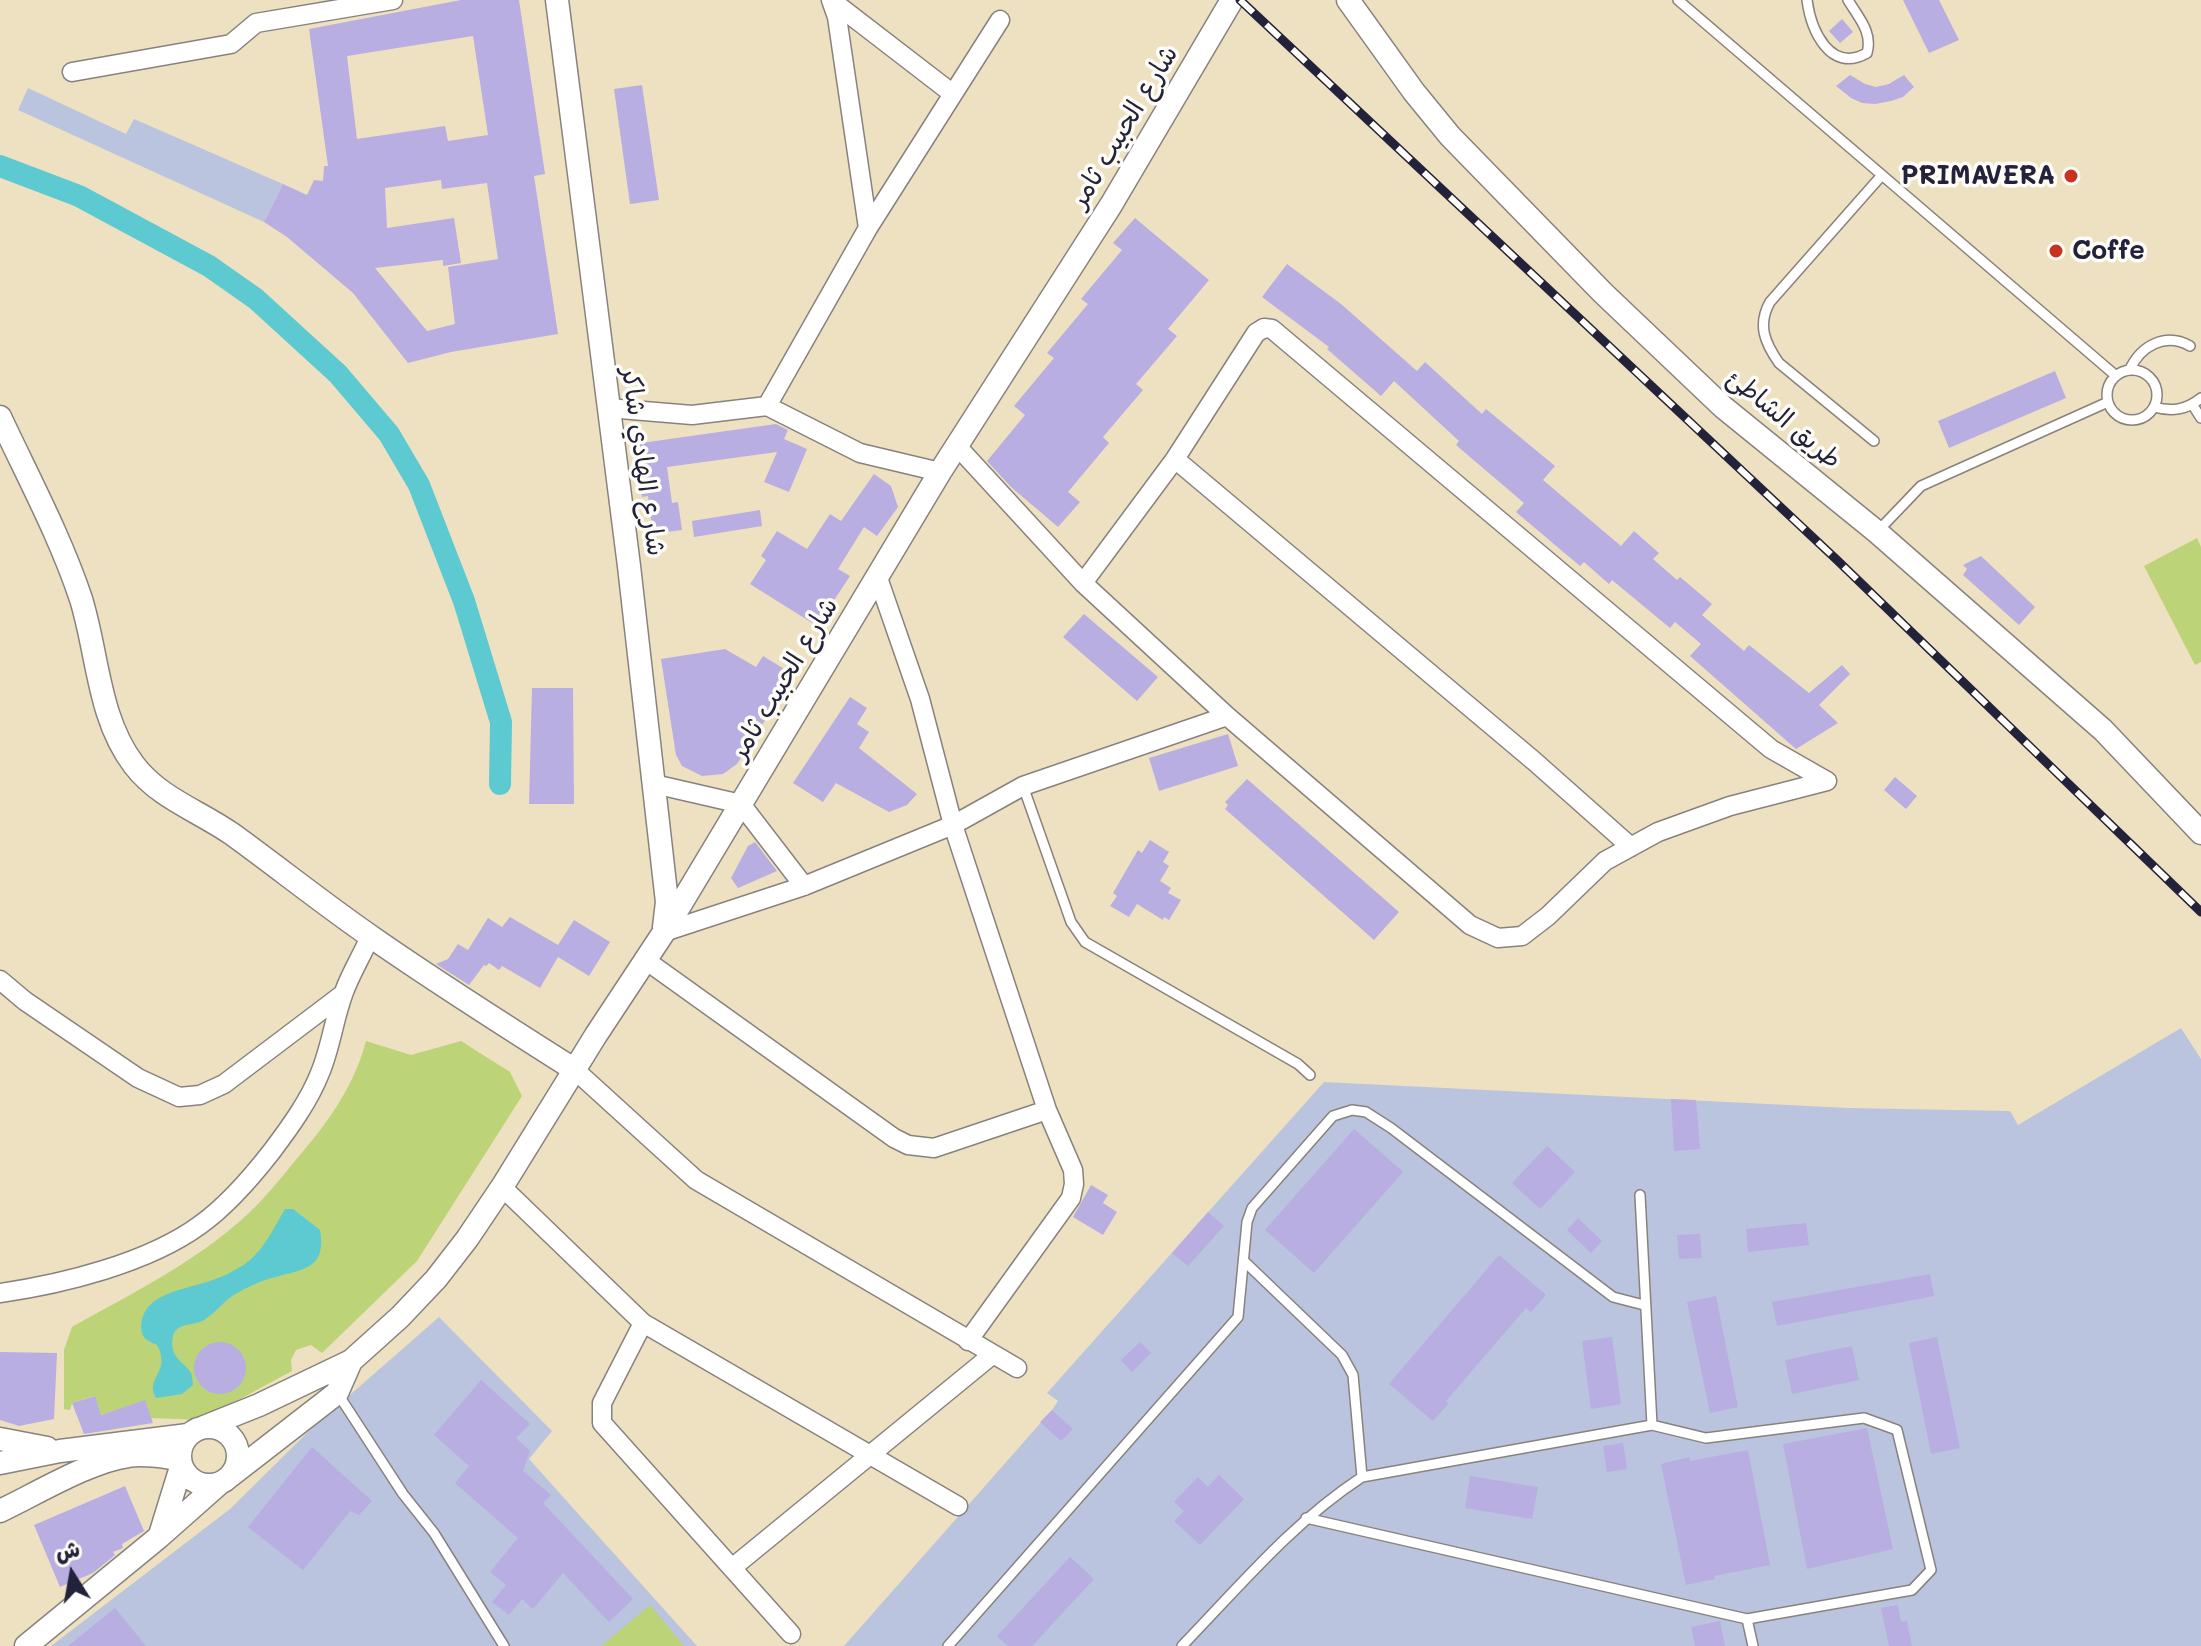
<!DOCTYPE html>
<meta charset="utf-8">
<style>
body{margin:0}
#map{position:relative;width:2201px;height:1646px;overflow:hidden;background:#eee1c1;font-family:Mali,"Playpen Sans Arabic",sans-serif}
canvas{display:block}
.north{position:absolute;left:32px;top:1534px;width:80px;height:80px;-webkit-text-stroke:6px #fdfcf7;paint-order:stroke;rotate:349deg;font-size:22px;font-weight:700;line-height:32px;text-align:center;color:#22223b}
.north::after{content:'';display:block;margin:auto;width:28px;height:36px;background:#22223b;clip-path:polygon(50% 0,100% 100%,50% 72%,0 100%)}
</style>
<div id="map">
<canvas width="2201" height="1646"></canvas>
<div class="north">ش</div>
</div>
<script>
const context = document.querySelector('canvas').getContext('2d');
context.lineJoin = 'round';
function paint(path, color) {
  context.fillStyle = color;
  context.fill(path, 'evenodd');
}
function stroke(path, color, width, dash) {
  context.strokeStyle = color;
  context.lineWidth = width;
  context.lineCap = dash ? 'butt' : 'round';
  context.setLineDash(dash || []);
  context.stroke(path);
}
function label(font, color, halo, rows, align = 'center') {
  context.font = font + ' Mali,"Playpen Sans Arabic",sans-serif';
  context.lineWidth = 7;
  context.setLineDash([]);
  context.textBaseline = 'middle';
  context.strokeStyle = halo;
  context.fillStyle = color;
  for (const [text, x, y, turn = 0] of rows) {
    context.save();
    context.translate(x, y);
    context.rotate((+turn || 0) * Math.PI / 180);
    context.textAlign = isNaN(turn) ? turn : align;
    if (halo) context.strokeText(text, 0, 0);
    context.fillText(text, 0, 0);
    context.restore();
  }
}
paint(new Path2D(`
 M28,88L126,134L134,119L283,184L264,222L18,110Z
 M2181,1028L2201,1059V1646H844L1052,1410L1058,1401L1047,1393L1324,1082L1848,1108L2010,1111L2018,1125Z
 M439,1317L552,1431L529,1459L697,1646H51L230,1509L312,1428Z`), '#bac4de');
paint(new Path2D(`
 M2197,538L2201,547V662L2195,665L2144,566Z
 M366,1041L411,1055L461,1041L510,1072L522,1096L417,1261L322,1353L311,1345L296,1350L291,1360L292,1371L201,1420L151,1418L145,1401L101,1415L94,1396L72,1403L70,1410L64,1409V1350L72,1327C136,1291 208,1256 259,1203C273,1188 286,1172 299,1156C328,1123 355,1084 366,1041Z
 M650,1605L684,1646H601Z`), '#bcd378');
paint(new Path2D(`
 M285,1209H293L320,1230C327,1270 302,1269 272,1278C260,1281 248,1287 237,1293C224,1300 217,1312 204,1320C194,1326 177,1322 173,1336C168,1358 185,1362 191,1373C192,1374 193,1384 193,1385L182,1394L156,1398C144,1378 172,1372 157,1345C148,1341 142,1339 141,1328C141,1296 177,1291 200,1284C216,1280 237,1271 250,1260C265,1247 275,1226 285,1209Z`), '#5dcad2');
stroke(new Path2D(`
 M0,166L79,196L209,266L256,299L338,374L389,434L419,485L464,601L501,722L500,784`), '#5dcad2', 22);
paint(new Path2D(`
 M461,0H519L545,174L534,176L558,334L451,352L408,363L353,293L287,237L264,222L283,184L307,195L314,180L323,181L324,166H328L309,29ZM473,36L488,135L448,141L445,126L357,139L347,56ZM441,180L442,189L487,183L498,259L448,267L455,324L427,331L375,268L443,260V266L461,263L454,218L387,228L385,188Z
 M1903,0H1939L1959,40L1929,53Z
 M1842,19L1853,32L1840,43L1829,31Z
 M1850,75L1865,84L1876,87L1889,84L1904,75L1914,87L1903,97L1891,101L1875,104L1862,103L1851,98L1836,86Z
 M642,85L659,200L630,204L614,89Z
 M1135,218L1209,280L1168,329L1177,336L1136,384L1143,390L1103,437L1109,443L1068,492L1080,502L1058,527L1011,487L987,461L1025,415L1014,406L1054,358L1047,353L1088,304L1081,299L1122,250L1113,243Z
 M1287,264L1341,304L1417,371L1425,362L1482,414L1486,409L1555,466L1543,480L1621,546L1634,531L1659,553L1653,559L1677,580L1680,577L1712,604L1702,615L1744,651L1749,645L1809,693L1842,665L1850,674L1819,705L1838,723L1796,749L1690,656L1701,644L1675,622L1670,628L1612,580L1609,584L1584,562L1580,566L1516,512L1524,503L1456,445L1459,441L1394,381L1381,396L1327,349L1329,347L1262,297Z
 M2055,371L2066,398L1949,448L1938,421Z
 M776,424L788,430L784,439L807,449L789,492L764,482L777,452L667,467L672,503L678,502L682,530L653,534L648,496L642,497L634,444Z
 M874,474L891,486L898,507L877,536L864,527L838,569L850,576L817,626L750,584L766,560L761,556L777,531L807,549L830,514L841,521Z
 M760,510L762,526L694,537L692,521Z
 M1981,556L2035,607L2019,625L1963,575L1967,569L1963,565Z
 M1084,614L1158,677L1137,701L1063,637Z
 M725,649L756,667L763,656L794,675L737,764L723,774L702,776L682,766L676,755L661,659Z
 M532,688H573L574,804H529Z
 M850,697L867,708L857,724L869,732L859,748L917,794L907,805L889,812L836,783L823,802L793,783Z
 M1228,734L1238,766L1159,791L1149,758Z
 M1895,777L1917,796L1906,809L1884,790Z
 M1247,779L1399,912L1374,940L1225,809L1228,805L1225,802Z
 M1150,840L1169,852L1163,862L1169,866L1160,881L1171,888L1168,893L1181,900L1169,920L1164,917L1163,920L1137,904L1129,917L1110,906L1117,896L1113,893L1138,850L1142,853Z
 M755,842L777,871L738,888L731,878L748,846Z
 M510,917L558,945L574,920L610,942L589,976L558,957L540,988L502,966L499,970L489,963L486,966L484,965L469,985L436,964L448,959L458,944L468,950L488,918L502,927Z
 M1671,1099L1696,1100L1700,1149L1674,1151Z
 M1354,1129L1403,1172L1314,1273L1265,1230Z
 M1547,1146L1575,1172L1540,1209L1512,1183Z
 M1091,1185L1108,1195L1103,1203L1117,1212L1103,1235L1073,1217Z
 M1208,1212L1224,1226L1188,1266L1172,1253Z
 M1578,1218L1602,1241L1591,1253L1567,1230Z
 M1806,1223L1809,1245L1748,1252L1746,1229Z
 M1700,1234L1702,1258L1679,1259L1677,1235Z
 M1499,1255L1546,1295L1531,1312L1526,1308L1446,1401L1449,1403L1433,1421L1389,1384Z
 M1930,1274L1934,1296L1777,1326L1772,1302Z
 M1716,1296L1738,1407L1710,1413L1687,1302Z
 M1612,1337L1621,1404L1591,1409L1582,1341Z
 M1937,1337L1960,1448L1931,1454L1909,1343Z
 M1140,1342L1151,1353L1132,1372L1121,1360Z
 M194 1368a26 26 0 1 1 52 0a26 26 0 1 1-52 0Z
 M1852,1346L1859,1380L1792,1394L1785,1360Z
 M0,1352L57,1353L54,1419L19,1426L0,1420Z
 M481,1380L530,1424L516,1438L530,1451L523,1471L551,1495L543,1503L633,1599L609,1622L563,1573L533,1609L522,1599L509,1615L492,1602L506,1585L490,1572L518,1538L455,1483L469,1466L434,1435Z
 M95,1396L101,1415L145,1400L153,1423L84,1434L72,1403Z
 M1052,1410L1073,1429L1061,1441L1040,1422Z
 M1867,1428L1893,1549L1807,1569L1783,1444Z
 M1623,1443L1627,1469L1607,1472L1603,1446Z
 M312,1447L372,1501L359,1515L350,1511L303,1570L248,1527Z
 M1748,1450L1770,1565L1714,1576L1715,1579L1686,1585L1661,1464L1690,1457V1461Z
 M1219,1475L1244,1499L1200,1545L1174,1521L1184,1511L1174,1502L1198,1477L1208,1487Z
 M1470,1476L1538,1487L1532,1519L1465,1508Z
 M125,1486L144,1531L122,1544L123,1548L113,1552L115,1555L93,1573L60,1587L34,1525Z
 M1070,1557L1094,1579L1032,1646H1008L997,1636Z
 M1898,1605L1901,1622L1907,1621L1912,1646H1889L1881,1608Z
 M115,1608L146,1646H68Z
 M1720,1621L1725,1646H1695L1691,1627Z`), '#b8aee1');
const service = new Path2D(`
 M1678,0L2115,375
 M1807,0C1811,30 1830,74 1867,53C1873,32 1858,17 1848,0
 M2130,369C2141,346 2165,332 2190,346
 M2107 395a25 25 0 1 1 50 0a25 25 0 1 1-50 0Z
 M2192,404L2201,418
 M2154,407C2172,412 2186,410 2201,398
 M1874,441L1779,363C1765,343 1757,325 1770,302L1882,175
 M1877,532L1921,486L2108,402
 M1023,786L1071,922L1085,942L1298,1064L1310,1075
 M1640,1195L1652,1425
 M1245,1262L1342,1355L1353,1375L1362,1477
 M338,1394L403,1494L434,1533L504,1646
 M1747,1619L1753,1646
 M948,1646L1238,1317L1247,1222L1252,1208L1333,1116L1352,1110L1366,1112L1391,1128L1613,1297L1644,1305
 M1182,1646C1239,1587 1293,1522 1362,1477L1652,1425L1706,1438L1864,1418L1897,1430L1931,1570L1912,1590L1747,1619L1306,1518`);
const minor = new Path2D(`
 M831,0L837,17L868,228
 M831,0L953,94
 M72,72L231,44L256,23L393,0
 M767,406L868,228L1000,20
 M608,408L692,415L767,406L860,453L940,472
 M957,446L1083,583L1227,716L1470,925L1498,938L1522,936L1548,916L1605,861L1658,832L1730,806L1827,781
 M1175,459L1534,761L1631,847
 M878,578L920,699L953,825L1047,1110L1073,1170L1074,1184L1071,1198L968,1341
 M1083,583L1175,459L1256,333L1264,328L1272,329L1771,749L1827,781
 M654,784L741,804L804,886
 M664,932L804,886L953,825L1023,786L1227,716
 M644,959L894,1138L908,1145L934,1148L1047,1110
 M0,980L25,1001L138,1078L179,1097L200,1095L224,1084L343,994
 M575,1070L696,1180L1017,1368
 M502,1187L643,1323L958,1506
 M0,1293C63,1284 148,1263 200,1225C228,1205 251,1178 272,1151C290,1127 309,1101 320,1073C331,1047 334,1018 344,992C351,973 362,955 370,937
 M643,1323L602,1403V1423L791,1634
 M732,1568L992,1355`);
const tertiary = new Path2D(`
 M557,0L629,566L667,902L664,927
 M1348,0L1414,92L1450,136L1603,293L1723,407L1877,532L2103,730L2201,833
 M0,417C28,477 60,536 81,599C98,654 98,718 134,765C159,798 199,811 232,834C279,868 325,905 373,938C439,984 507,1027 575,1070
 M180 1456a29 29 0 1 1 58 0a29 29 0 1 1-58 0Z
 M204,1427L259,1405L351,1361L400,1317L436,1279L467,1239L502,1187L596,1035L664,932L940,472L1111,205L1232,0
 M0,1439L47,1448
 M0,1463L60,1451L188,1435
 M230,1476L337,1393L351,1361
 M0,1511C36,1494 90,1461 128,1456C145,1453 163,1457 179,1459
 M160,1535L181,1467
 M26,1646L159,1537L220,1483`);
stroke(service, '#88827e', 12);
stroke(minor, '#88827e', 21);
stroke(tertiary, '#88827e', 25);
stroke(service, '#fff', 9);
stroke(minor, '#fff', 18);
stroke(tertiary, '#fff', 22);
const rail = new Path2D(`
 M1240,0L1837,560L2201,912`);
stroke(rail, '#22223b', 9);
stroke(rail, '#fdfcf7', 6, [18]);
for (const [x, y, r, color] of [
 [2071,176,8,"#c8321e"],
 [2056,251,8,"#c8321e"]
]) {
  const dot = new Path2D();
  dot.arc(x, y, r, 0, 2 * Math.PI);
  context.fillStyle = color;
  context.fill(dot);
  stroke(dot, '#fdfcf7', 3);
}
label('26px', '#22223b', '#fdfcf7', [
 ["شارع الحبيب ثامر",1124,127,-59],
 ["طريق الشاطئ",1784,419,40],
 ["شارع الهادي شاكر",643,462,82],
 ["شارع الحبيب ثامر",784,679,-59]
]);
label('bold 26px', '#22223b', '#fdfcf7', [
 ["PRIMAVERA",2055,176],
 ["Coffe",2072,251,"left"]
], 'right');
</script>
